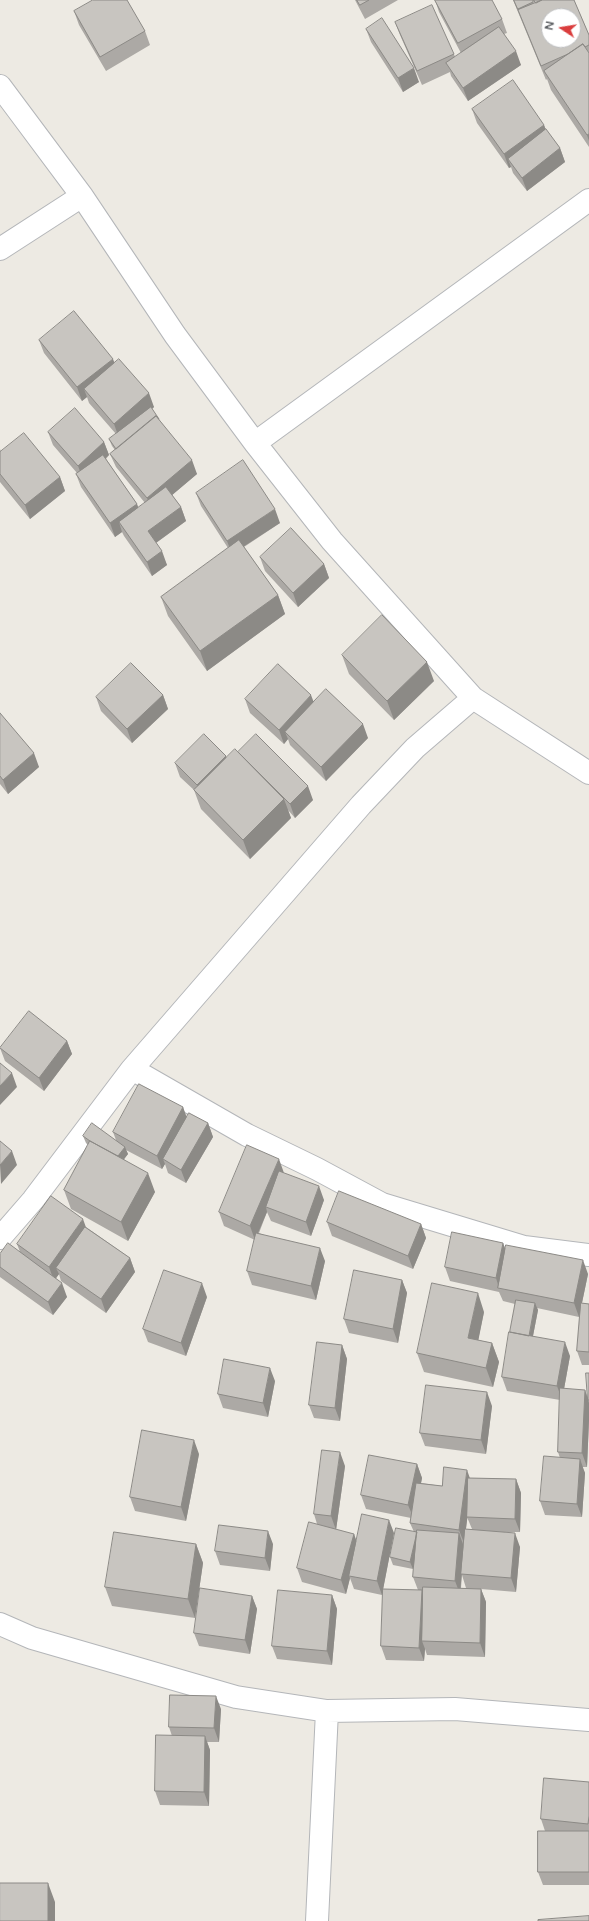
<!DOCTYPE html>
<style>
body{margin:0}
#map{position:relative;width:589px;height:1921px;overflow:hidden;background:#edeae3;font-family:"Varela Round",sans-serif}
canvas{display:block}
.north{position:absolute;left:541px;top:8px;width:40px;height:40px;box-sizing:border-box;background:#fff;border:1px solid #bebfc1;border-radius:50%;rotate:282deg;font-size:11px;font-weight:700;line-height:16px;text-align:center;color:#5c5f63}
.north::after{content:'';display:block;margin:auto;width:14px;height:18px;background:#da3d3d;clip-path:polygon(50% 0,100% 100%,50% 72%,0 100%)}
</style>
<div id="map">
<canvas width="589" height="1921"></canvas>
<div class="north">N</div>
</div>
<script>
const context = document.querySelector('canvas').getContext('2d');
context.lineJoin = 'round';
function stroke(path, color, width, dash) {
  context.strokeStyle = color;
  context.lineWidth = width;
  context.lineCap = dash ? 'butt' : 'round';
  context.setLineDash(dash || []);
  context.stroke(path);
}
function paint(path, color) {
  context.fillStyle = color;
  context.fill(path, 'evenodd');
}
const minor = new Path2D(`
 M0,86L82,196L175,335L255,443L332,541L473,698L589,773
 M0,249L82,196
 M255,443L589,200
 M132,1069L247,1135L317,1169L382,1204L524,1247L589,1255
 M0,1238L33,1200L132,1069L361,805L415,748L473,698
 M0,1624L32,1638L236,1697L327,1711L455,1709L589,1720
 M317,1921L327,1711`);
stroke(minor, '#b4b6b9', 24);
stroke(minor, '#fff', 22);
paint(new Path2D(`
 M355,0H398L365,19Z
 M435,0L502,19L507,33L504,34L521,65L468,101L451,76L450,72L422,85L400,35L395,22L454,54L455,57L461,53L439,12Z
 M513,0H533L534,3H535L533,0H574L589,35V147L551,90L547,79L546,80Z
 M74,11L145,31L150,45L106,71L79,25Z
 M366,29L419,82L403,92L371,42Z
 M472,109L544,125L546,130L560,148L565,162L527,191L513,173L511,167L509,168L477,123Z
 M39,340L114,363L154,407L152,409L197,474L172,495L181,507L186,521L156,543L167,565L152,576L124,536L122,532L115,537L81,487L76,474L77,473L53,445L48,432L104,442L109,455L106,459L137,504L138,508L145,503L116,467L110,454L115,450L112,446L109,439L116,434L89,403L87,397L82,401L44,353Z
 M0,449L1,452L60,477L65,491L30,519L0,482Z
 M196,493L280,523L244,547L278,595L285,614L207,671L168,616L161,597L228,548L201,506Z
 M260,557L324,564L329,578L298,607L265,571Z
 M342,655L434,681L394,720L349,674Z
 M163,695L168,709L132,743L101,711L96,697Z
 M245,699L314,701L368,738L326,781L290,745L288,739L284,744L250,713Z
 M0,713L39,767L8,794L0,784Z
 M239,753L313,800L295,818L288,810L291,818L250,859L201,809L194,790L180,777L175,763L226,758Z
 M67,1041L72,1054L44,1091L5,1061L0,1048Z
 M183,1107L186,1117L208,1123L213,1137L186,1183L168,1173L165,1164L162,1169L126,1150L128,1154L124,1159L155,1192L128,1241L71,1209L64,1190L88,1145L86,1143L83,1136L116,1140L113,1132Z
 M284,1173L324,1200L311,1236L271,1221L267,1212L259,1233L325,1261L316,1300L252,1285L247,1271L255,1240L224,1226L219,1212Z
 M327,1222L421,1224L426,1238L413,1269L332,1236Z
 M86,1227L130,1258L135,1272L106,1313L61,1281L59,1274L56,1278L67,1297L53,1315L0,1277V1254L20,1252L17,1244Z
 M503,1243L505,1248L588,1274L582,1303L589,1304V1365H582L577,1351L580,1311L579,1317L537,1308L538,1310L533,1336L570,1356L564,1389L585,1390L588,1398L589,1373V1420L587,1467H582L585,1473L582,1517L545,1515L540,1501L560,1458L558,1452L560,1400L507,1391L502,1377L515,1304L503,1301L499,1292L450,1281L445,1267Z
 M402,1280L407,1293L398,1343L349,1333L344,1319Z
 M207,1297L186,1356L148,1342L143,1329Z
 M484,1312L478,1340L492,1343L499,1362L493,1387L424,1372L417,1353Z
 M342,1345L347,1359L340,1421L314,1418L309,1405Z
 M275,1381L268,1417L223,1408L218,1394Z
 M492,1406L486,1454L425,1446L420,1433Z
 M199,1454L186,1521L135,1511L130,1497Z
 M417,1464L422,1478L421,1483L442,1486L469,1478L516,1479L521,1493L520,1532H505L520,1547L516,1592L481,1589L486,1602L485,1657L427,1655L425,1649L424,1661L386,1660L381,1646L383,1589L382,1595L354,1589L350,1578L346,1594L302,1582L297,1568L317,1524L314,1514L345,1466L336,1530L354,1534L356,1541L394,1533L383,1589L418,1590L413,1577L414,1564L413,1569L393,1565L390,1557L414,1532L410,1523L411,1518L366,1509L361,1495ZM467,1517L472,1529H466ZM462,1575L466,1588H472H461Z
 M196,1544L203,1563L195,1618L112,1606L105,1587Z
 M273,1544L270,1571L220,1565L215,1551Z
 M332,1595L337,1609L332,1665L277,1659L272,1646Z
 M252,1596L257,1609L250,1654L199,1646L194,1633Z
 M221,1709L219,1742H207L210,1750L209,1806L160,1805L155,1791L172,1736L169,1727Z
 M589,1782V1885H543L538,1872L545,1831L541,1819Z`), '#aca9a5');
paint(new Path2D(`
 M516,51L521,65L468,101L463,88Z
 M414,68L419,82L403,92L398,78Z
 M544,125L549,139L508,159L511,167L509,168L504,154Z
 M589,134V141L587,135Z
 M560,148L565,162L527,191L522,178Z
 M113,359L118,372L84,389L87,397L82,401L77,387Z
 M149,393L154,407L119,438L114,424Z
 M104,442L109,455L83,479L78,466Z
 M192,460L197,474L152,512L147,498Z
 M60,477L65,491L30,519L25,505Z
 M137,504L142,518L119,522L122,532L115,537L110,523Z
 M181,507L186,521L153,545L148,531Z
 M275,509L280,523L232,554L227,541Z
 M162,551L167,565L152,576L147,562Z
 M324,564L329,578L298,607L293,593Z
 M278,595L285,614L207,671L200,651Z
 M427,662L434,681L394,720L387,701Z
 M163,695L168,709L132,743L127,729Z
 M311,695L316,708L285,732L288,739L284,744L279,730Z
 M363,724L368,738L326,781L321,767Z
 M34,753L39,767L8,794L3,780Z
 M226,756L231,770L202,799L197,785Z
 M308,786L313,800L295,818L290,804Z
 M284,799L291,818L250,859L243,840Z
 M67,1041L72,1054L44,1091L39,1078Z
 M12,1073L17,1087L0,1105V1086Z
 M183,1107L188,1121L163,1159L165,1164L162,1169L157,1156Z
 M208,1123L213,1137L186,1183L181,1170Z
 M125,1147L128,1154L118,1167L115,1160Z
 M12,1151L17,1165L1,1184L0,1165Z
 M279,1159L284,1173L266,1207L267,1212L255,1240L250,1226Z
 M148,1173L155,1192L128,1241L121,1222Z
 M319,1186L324,1200L311,1236L306,1222Z
 M83,1219L88,1233L56,1268L59,1274L54,1281L49,1267Z
 M421,1224L426,1238L413,1269L408,1256Z
 M503,1243L508,1257L499,1288L496,1278Z
 M320,1248L325,1261L316,1300L311,1286Z
 M130,1258L135,1272L106,1313L101,1299Z
 M583,1260L588,1274L579,1317L574,1303Z
 M402,1280L407,1293L398,1343L393,1329Z
 M62,1283L67,1297L53,1315L48,1302Z
 M202,1283L207,1297L186,1356L181,1343Z
 M478,1293L484,1312L475,1357L468,1338Z
 M535,1303L538,1310L531,1346L529,1339Z
 M565,1342L570,1356L562,1400L557,1386Z
 M492,1343L499,1362L493,1387L486,1368Z
 M342,1345L347,1359L340,1421L335,1408Z
 M270,1368L275,1381L268,1417L263,1403Z
 M585,1390L589,1403V1420L587,1467L582,1453Z
 M487,1392L492,1406L486,1454L481,1440Z
 M194,1440L199,1454L186,1521L181,1507Z
 M340,1452L345,1466L336,1530L331,1516Z
 M580,1459L585,1473L582,1517L577,1504Z
 M417,1464L422,1478L414,1519L408,1505Z
 M467,1470L472,1484L464,1543L459,1530Z
 M516,1479L521,1493L520,1532L515,1519Z
 M389,1520L394,1533L382,1595L377,1581Z
 M268,1531L273,1544L270,1571L265,1558Z
 M417,1532L419,1540L413,1569L410,1562Z
 M459,1533L464,1547L460,1594L455,1581Z
 M515,1533L520,1547L516,1592L511,1578Z
 M354,1534L359,1548L349,1576L350,1578L346,1594L341,1580Z
 M196,1544L203,1563L195,1618L188,1599Z
 M481,1589L486,1602L485,1657L480,1643Z
 M422,1590L427,1604L422,1641L425,1649L424,1661L419,1648Z
 M332,1595L337,1609L332,1665L327,1651Z
 M252,1596L257,1609L250,1654L245,1640Z
 M216,1696L221,1709L219,1742L214,1728Z
 M205,1736L210,1750L209,1806L204,1792Z
 M48,1883L55,1902V1921H48Z`), '#8c8a86');
const building = new Path2D(`
 M93,0H127L145,31L100,57L74,11Z
 M357,0H369L360,5Z
 M435,0H492L502,19L458,43Z
 M514,0H533V2L518,9Z
 M534,0H542L536,3Z
 M542,0H574L589,35V45L585,47L583,44L568,54L541,66L518,10ZM549,16H573V40H549Z
 M432,5L454,54L417,71L395,22Z
 M382,18L414,68L398,78L366,29Z
 M499,27L516,51L463,88L446,63Z
 M583,44L589,53V134L587,135L544,71Z
 M513,80L544,125L504,154L472,109Z
 M546,129L560,148L522,178L508,159Z
 M74,311L113,359L77,387L39,340Z
 M119,359L149,393L114,424L84,389Z
 M151,407L159,419L156,416L116,449L109,439Z
 M75,408L104,442L78,466L48,432Z
 M156,416L192,460L147,498L110,454Z
 M24,433L60,477L25,505L0,474V452Z
 M103,455L137,504L110,523L76,474Z
 M243,460L275,509L227,541L196,493Z
 M166,487L181,507L148,531L162,551L147,562L119,522Z
 M291,528L324,564L293,593L260,557Z
 M239,540L278,595L200,651L161,597Z
 M382,615L427,662L387,701L342,655Z
 M131,663L163,695L127,729L96,697Z
 M278,664L311,695L279,730L245,699Z
 M326,689L363,724L321,767L285,732Z
 M0,713L34,753L3,780L0,776Z
 M204,734L226,756L197,785L175,763Z
 M256,734L308,786L290,804L238,752Z
 M235,749L284,799L243,840L194,790Z
 M29,1011L67,1041L39,1078L0,1048Z
 M0,1063L12,1073L0,1086Z
 M139,1084L183,1107L157,1156L113,1132Z
 M189,1113L208,1123L181,1170L163,1159Z
 M92,1123L125,1147L118,1156L90,1141L83,1136Z
 M0,1141L12,1151L0,1165Z
 M90,1141L148,1173L121,1222L64,1190Z
 M247,1145L279,1159L250,1226L219,1212Z
 M279,1171L319,1186L306,1222L266,1207Z
 M339,1191L421,1224L408,1256L327,1222Z
 M51,1196L83,1219L49,1267L17,1244Z
 M85,1227L130,1258L101,1299L56,1268Z
 M452,1232L503,1243L496,1278L445,1267Z
 M256,1233L320,1248L311,1286L247,1271Z
 M8,1243L62,1283L48,1302L0,1267V1254Z
 M506,1245L583,1260L574,1303L498,1288Z
 M164,1270L202,1283L181,1343L143,1329Z
 M354,1270L402,1280L393,1329L344,1319Z
 M432,1283L478,1293L468,1338L492,1343L486,1368L417,1353Z
 M516,1300L535,1303L529,1336L510,1332Z
 M581,1303L589,1304V1352L577,1351Z
 M509,1332L565,1342L557,1386L502,1377Z
 M317,1342L342,1345L335,1408L309,1405Z
 M224,1359L270,1368L263,1403L218,1394Z
 M586,1373H589V1400H588Z
 M426,1385L487,1392L481,1440L420,1433Z
 M560,1388L585,1390L582,1453L558,1452Z
 M142,1430L194,1440L181,1507L130,1497Z
 M322,1450L340,1452L331,1516L314,1514Z
 M369,1455L417,1464L408,1505L361,1495Z
 M544,1456L580,1459L577,1504L540,1501Z
 M444,1467L467,1470L459,1530L410,1523L416,1483L442,1486Z
 M468,1478L516,1479L515,1519L467,1517Z
 M362,1514L389,1520L377,1581L349,1576Z
 M309,1522L354,1534L341,1580L297,1568Z
 M219,1525L268,1531L265,1558L215,1551Z
 M396,1528L417,1532L410,1562L390,1557Z
 M465,1529L515,1533L511,1578L461,1574Z
 M417,1530L459,1533L455,1581L413,1577Z
 M114,1532L196,1544L188,1599L105,1587Z
 M423,1587L481,1589L480,1643L422,1641Z
 M200,1588L252,1596L245,1640L194,1633Z
 M383,1589L422,1590L419,1648L381,1646Z
 M278,1590L332,1595L327,1651L272,1646Z
 M170,1695L216,1696L214,1728L169,1727Z
 M156,1735L205,1736L204,1792L155,1791Z
 M544,1778L589,1782V1816L588,1824L541,1819Z
 M538,1831H589V1872H538Z
 M0,1883H48V1921H0Z
 M589,1916V1921H538V1920Z`);
paint(building, '#c8c5c0');
stroke(building, '#8c8a86', 1);
</script>
